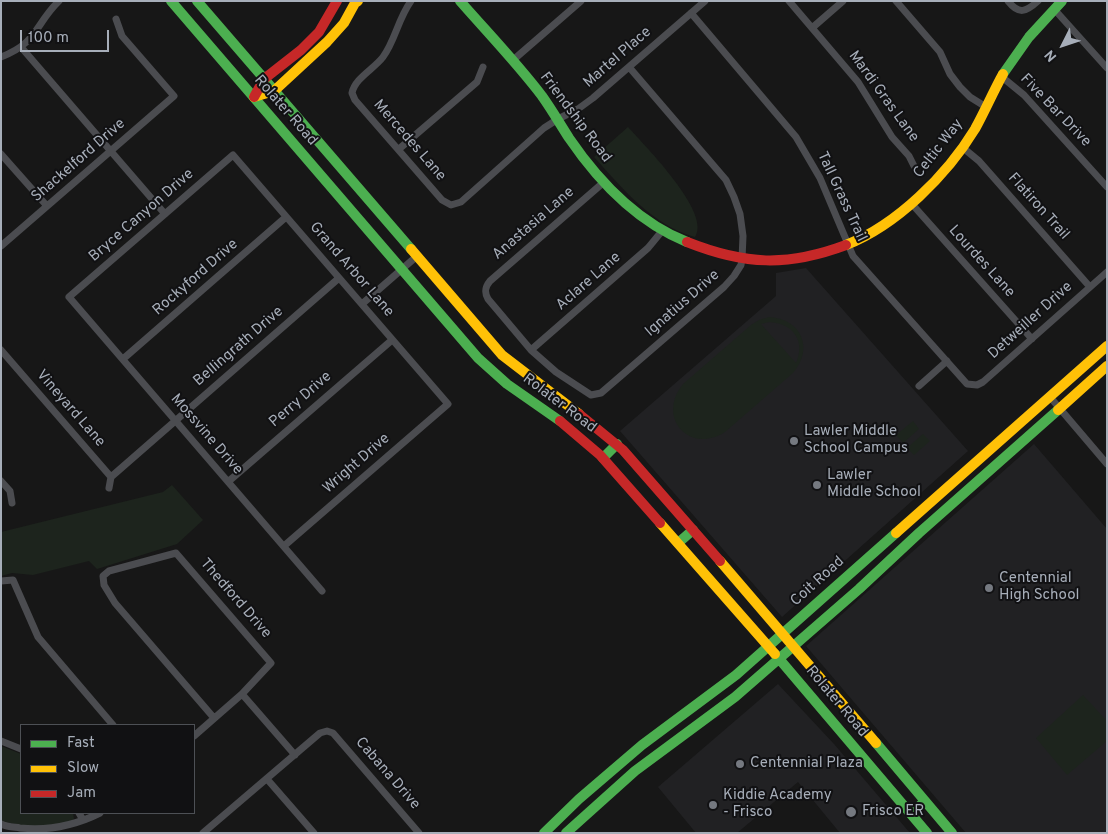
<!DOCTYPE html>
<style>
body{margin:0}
#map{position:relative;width:1108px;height:834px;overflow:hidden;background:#171717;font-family:Overpass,sans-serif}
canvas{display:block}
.frame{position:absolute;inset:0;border:2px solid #a7aeb9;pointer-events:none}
.legend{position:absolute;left:20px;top:724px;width:175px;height:90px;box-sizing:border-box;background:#111113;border:1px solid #4d5055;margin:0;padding:6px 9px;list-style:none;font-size:15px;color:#a7aeb9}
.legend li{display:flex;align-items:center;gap:10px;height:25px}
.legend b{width:25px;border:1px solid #4d5055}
.north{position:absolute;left:1038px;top:20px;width:50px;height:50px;-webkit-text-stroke:4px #111113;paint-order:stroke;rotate:229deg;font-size:14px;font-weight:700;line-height:20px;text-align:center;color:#a7aeb9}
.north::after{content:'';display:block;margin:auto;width:18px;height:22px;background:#a7aeb9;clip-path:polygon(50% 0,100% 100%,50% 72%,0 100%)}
.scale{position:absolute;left:20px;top:30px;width:89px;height:22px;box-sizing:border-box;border:2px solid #a7aeb9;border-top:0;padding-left:6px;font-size:15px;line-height:18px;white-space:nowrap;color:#a7aeb9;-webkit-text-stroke:4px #111113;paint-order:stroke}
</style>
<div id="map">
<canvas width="1108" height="834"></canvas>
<div class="frame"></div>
<ul class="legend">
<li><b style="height:6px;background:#4caf50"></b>Fast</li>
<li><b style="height:6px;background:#ffc107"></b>Slow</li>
<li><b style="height:6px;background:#c62828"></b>Jam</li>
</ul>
<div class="north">N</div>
<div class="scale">100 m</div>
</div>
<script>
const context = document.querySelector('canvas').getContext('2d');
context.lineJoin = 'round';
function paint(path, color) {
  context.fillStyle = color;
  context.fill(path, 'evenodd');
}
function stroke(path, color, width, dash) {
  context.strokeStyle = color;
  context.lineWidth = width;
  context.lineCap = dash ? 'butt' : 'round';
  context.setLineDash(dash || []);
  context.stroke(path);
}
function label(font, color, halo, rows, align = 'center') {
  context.font = font + ' Overpass,sans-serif';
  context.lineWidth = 4;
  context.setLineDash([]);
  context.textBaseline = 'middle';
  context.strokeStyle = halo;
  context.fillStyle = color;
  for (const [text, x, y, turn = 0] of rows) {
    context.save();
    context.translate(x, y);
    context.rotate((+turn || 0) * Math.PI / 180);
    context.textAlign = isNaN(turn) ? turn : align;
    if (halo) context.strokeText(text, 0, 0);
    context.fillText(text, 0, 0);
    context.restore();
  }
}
paint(new Path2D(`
 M806,268L968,451L782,617L620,431L776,296V273Z
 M1034,444L1107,529V833H966L806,646Z
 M778,684L834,744L910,833H840L798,782L737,833H696L658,787Z`), '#212123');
paint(new Path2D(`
 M628,127C645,146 712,213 695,237C652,225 623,189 594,157Z
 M769,317C802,319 814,349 793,373L725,432C689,455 656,417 683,384L751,325L759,320ZM769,322C793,323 806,341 796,363L761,324Z
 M913,421L919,429L903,443L896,435Z
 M923,434L930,441L914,455L907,448Z
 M172,485L203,520L177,544L97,569L89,561L33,575L12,573L1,576V532L163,492Z
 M1083,695L1107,721V741L1067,775L1036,738Z
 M1,746L21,754V813H73L74,819C53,831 23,826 1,821Z`), '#1d241d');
stroke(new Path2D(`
 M411,1C398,19 395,41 383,57C374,69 355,78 352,93L355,100L442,200L451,205L461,202L544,128L558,119L578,109L593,98L705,1
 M789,1L858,82L892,137L909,156L914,166
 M896,1L940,52L950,74L960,87L970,97L986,107
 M1008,1C1019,15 1026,12 1038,1
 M1054,9L1107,68
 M691,13L796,137L820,178L853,256L967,384L977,385L983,382L1107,272
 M812,28L843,1
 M21,47L165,214
 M1,57C38,43 35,24 59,1
 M512,61L581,1
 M1002,77L1024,95L1107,187
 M962,147L979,161L1090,287
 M399,149L477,82L483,67
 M1,154L47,206
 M604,182L490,281C485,287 484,292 488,299L531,350L556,372L591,395L601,393L724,287L734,276L741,265L742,259L743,236L740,214L734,197L726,180L629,67
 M911,203L1032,339
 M1,246L174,96L122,36L116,19
 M362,304L417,256
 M1,350L111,477
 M531,350L648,248L662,231
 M123,359L286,217
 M919,386L947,361
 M1050,397L1107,464
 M111,477L339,278
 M1,481L10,491L12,503
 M229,481L392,340
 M109,488L111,477
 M284,546L448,404L233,155L69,297L322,591
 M1,581L13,580L38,637L113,725
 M242,694L295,755
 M194,736L242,694L271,663L176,553L109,571L103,576L104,585L115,603L214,718
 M1,741L21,749
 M267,779L314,833
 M79,813L83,820
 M1,824C7,827 14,827 20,828C49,831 74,826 100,813
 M203,833L320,733L327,731L333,733L419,833`), '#4b4c50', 7);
stroke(new Path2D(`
 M171,1L478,358L507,384L560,421
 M197,1L411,249
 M460,1C488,33 517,63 542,96C552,110 560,124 569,138C599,182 637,222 687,242
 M1003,74L1029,37L1062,1
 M603,458L617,444
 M678,543L693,530
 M775,654L927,833
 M876,743L952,833
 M911,814L925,801
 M544,833L579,799L642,745L736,675L896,533
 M566,833L635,771L735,697L859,589L919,533L1058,410`), '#4caf50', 10);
stroke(new Path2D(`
 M254,97L274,91L327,42L344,23L355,3L358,1
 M846,245C897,225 947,175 975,129C985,111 993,92 1003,74
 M411,249L502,355L579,414
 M1058,410L1107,366
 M660,523L775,654
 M896,533L1107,346
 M720,561L876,743`), '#ffc107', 10);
stroke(new Path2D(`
 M254,97L264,79L301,50L319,32L337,1
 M687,242C745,265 787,267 846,245
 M579,414L623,450L720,561
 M560,421L600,455L660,523`), '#c62828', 10);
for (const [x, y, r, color] of [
 [794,441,5,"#757980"],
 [817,485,5,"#757980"],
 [989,588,5,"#757980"],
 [740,764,5,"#757980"],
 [713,805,5,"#757980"],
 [851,812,6,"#757980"]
]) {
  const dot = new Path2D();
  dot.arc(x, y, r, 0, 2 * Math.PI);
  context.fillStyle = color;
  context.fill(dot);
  stroke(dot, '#111113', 2);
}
label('15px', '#a7aeb9', '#111113', [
 ["Martel Place",618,58,-41],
 ["Mardi Gras Lane",883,97,54],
 ["Rolater Road",285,111,49],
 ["Five Bar Drive",1055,111,46],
 ["Friendship Road",575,118,53],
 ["Mercedes Lane",409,141,49],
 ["Celtic Way",939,149,-52],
 ["Shackelford Drive",79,161,-41],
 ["Tall Grass Trail",841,197,65],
 ["Flatiron Trail",1038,207,48],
 ["Bryce Canyon Drive",142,216,-41],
 ["Anastasia Lane",534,224,-41],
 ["Lourdes Lane",981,262,48],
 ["Grand Arbor Lane",351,270,49],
 ["Rockyford Drive",196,278,-41],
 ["Aclare Lane",589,282,-41],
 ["Ignatius Drive",683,304,-41],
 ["Detweiller Drive",1031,321,-42],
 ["Bellingrath Drive",239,347,-41],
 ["Perry Drive",301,400,-41],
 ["Rolater Road",559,404,37],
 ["Vineyard Lane",70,409,49],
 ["Mossvine Drive",206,435,49],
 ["Wright Drive",357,464,-41],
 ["Coit Road",818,582,-42],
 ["Thedford Drive",235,599,49],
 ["Rolater Road",836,702,50],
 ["Cabana Drive",387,774,49]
]);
label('15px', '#a7aeb9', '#111113', [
 ["Lawler Middle",804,432],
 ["School Campus",804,449],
 ["Lawler",827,476],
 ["Middle School",827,493],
 ["Centennial",999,579],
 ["High School",999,596],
 ["Centennial Plaza",750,764],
 ["Kiddie Academy",723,796],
 ["- Frisco",723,813],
 ["Frisco ER",862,812]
], 'left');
</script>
